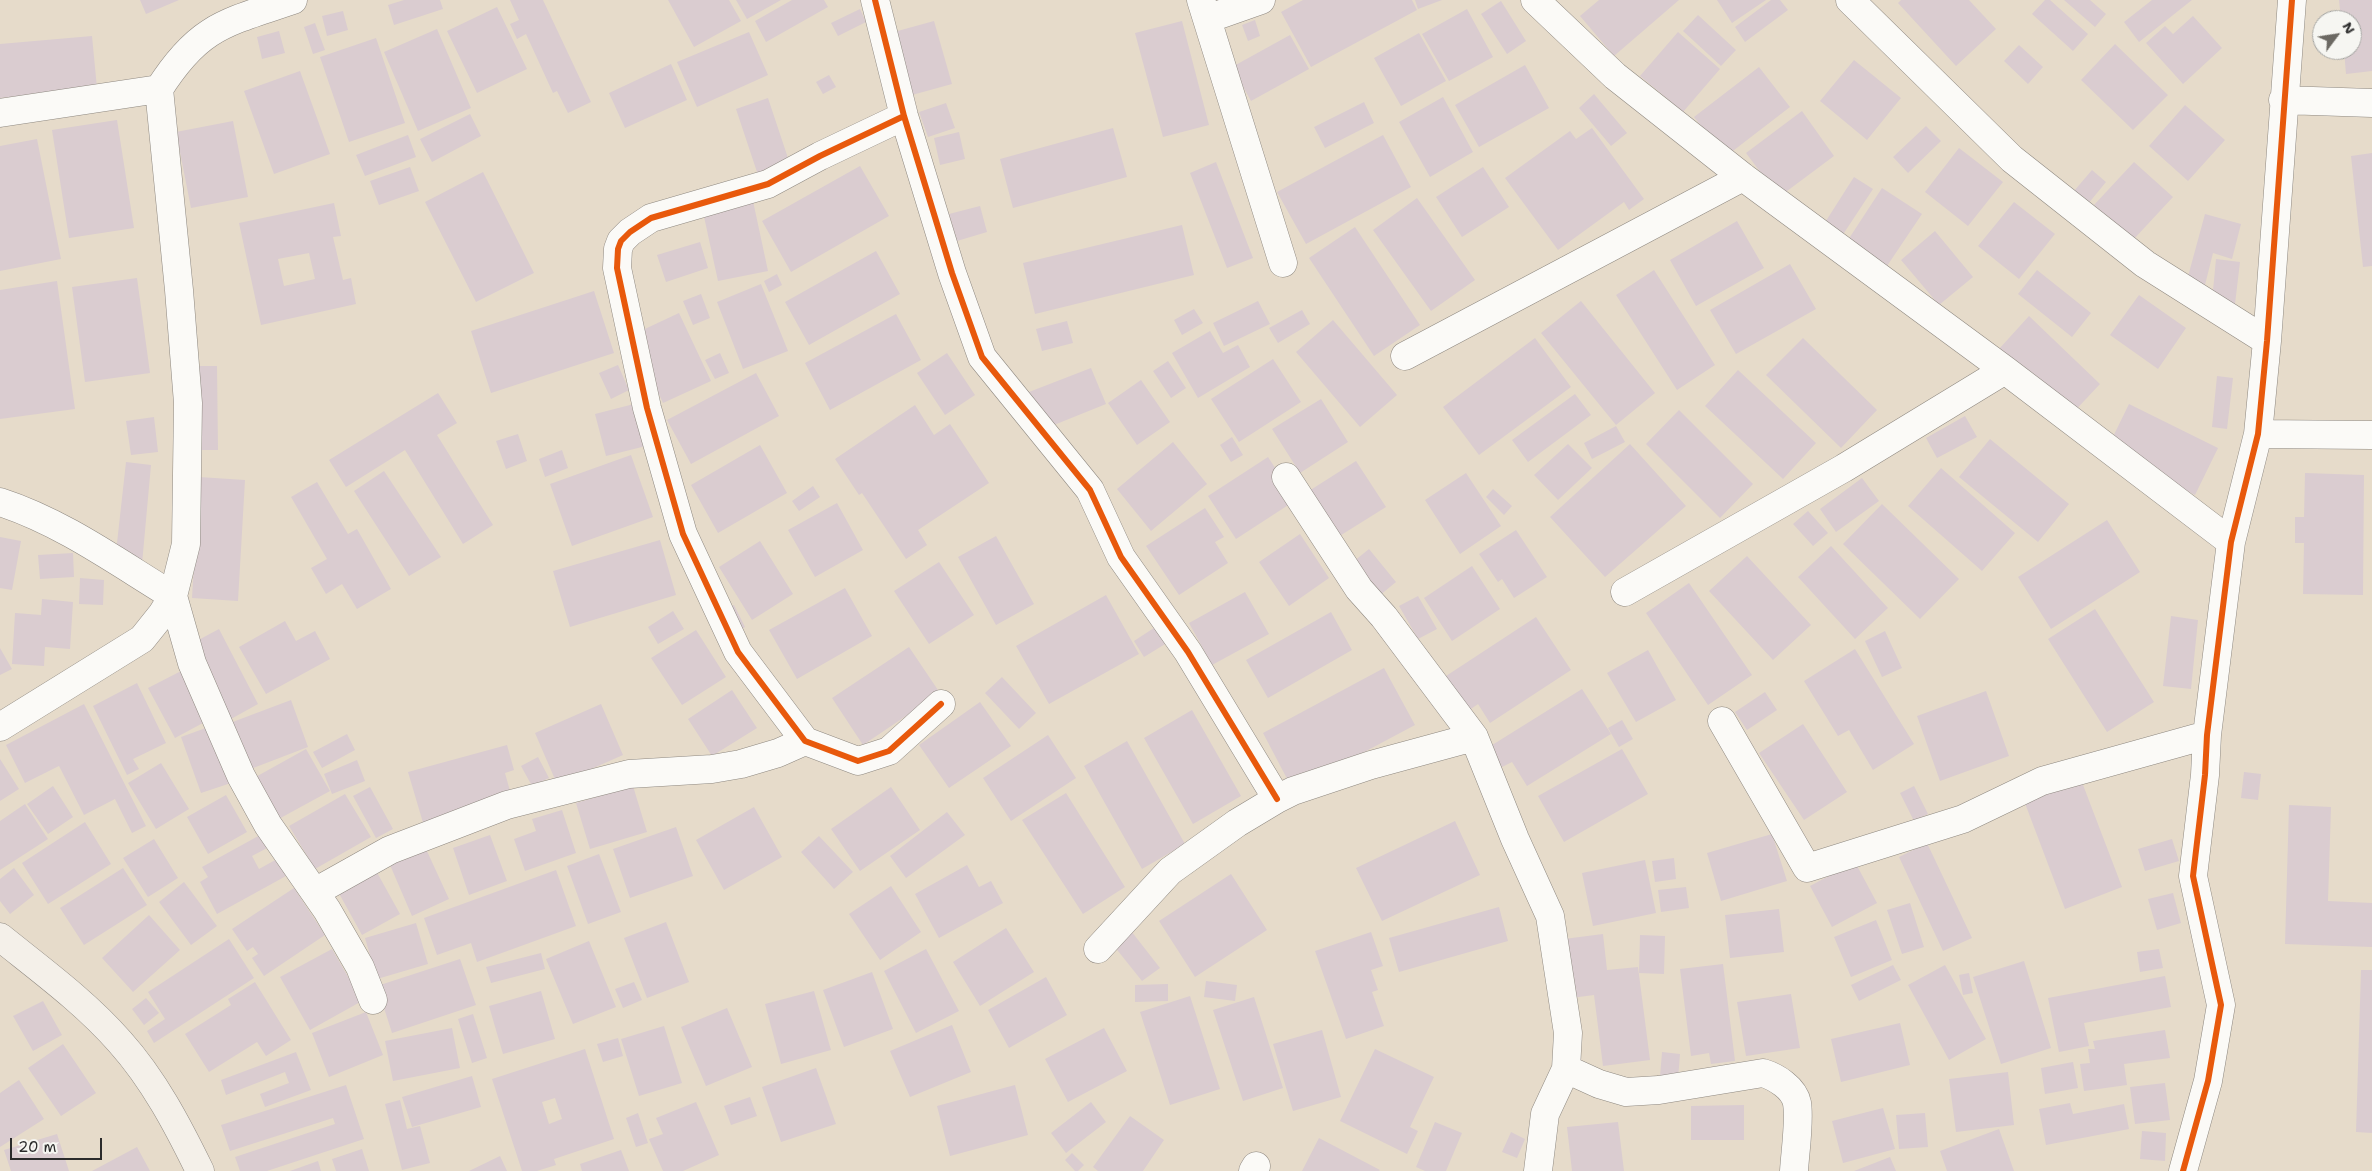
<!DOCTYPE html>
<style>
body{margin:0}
#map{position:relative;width:2372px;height:1171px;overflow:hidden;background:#e6dbca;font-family:"Shantell Sans",sans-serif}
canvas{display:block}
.north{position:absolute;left:2312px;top:10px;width:50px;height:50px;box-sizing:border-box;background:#f6f6f2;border:1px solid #a5a5a2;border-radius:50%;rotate:59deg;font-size:14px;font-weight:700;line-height:20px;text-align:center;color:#2b2b2b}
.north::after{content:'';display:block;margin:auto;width:18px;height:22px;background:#6c6963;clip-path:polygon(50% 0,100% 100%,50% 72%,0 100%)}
.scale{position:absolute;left:10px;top:1138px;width:92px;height:22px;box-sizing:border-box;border:2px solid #2b2b2b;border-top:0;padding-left:6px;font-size:15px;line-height:18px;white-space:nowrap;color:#2b2b2b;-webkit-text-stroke:4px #f6f6f2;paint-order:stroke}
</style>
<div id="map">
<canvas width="2372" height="1171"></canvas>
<div class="north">N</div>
<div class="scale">20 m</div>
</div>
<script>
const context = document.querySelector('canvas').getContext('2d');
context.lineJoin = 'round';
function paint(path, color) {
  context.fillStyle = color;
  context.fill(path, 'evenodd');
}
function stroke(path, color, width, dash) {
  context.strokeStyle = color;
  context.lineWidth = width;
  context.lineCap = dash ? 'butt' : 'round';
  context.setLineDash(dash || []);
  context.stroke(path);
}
paint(new Path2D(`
 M140,0H179L146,14Z
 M404,0H440L443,9L394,25L388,5Z
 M510,0H543L591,102L568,113L557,91L553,93L526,34L517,39L510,24L519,20Z
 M668,0H729L741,21L694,47Z
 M736,0H781L747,19Z
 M792,0H824L828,7L766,42L755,21Z
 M1303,0H1412L1417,10L1311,67L1281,12Z
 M1415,0H1442L1418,9Z
 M1599,0H1679L1614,56L1580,16Z
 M1717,0H1766L1732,23Z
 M1771,0H1780L1788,10L1745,42L1735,27Z
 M1901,0H1969L1996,29L1956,66L1898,3Z
 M2045,0H2050L2088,34L2073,51L2032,14Z
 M2064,0H2090L2106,14L2095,27Z
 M2152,0H2192L2139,42L2124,22Z
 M2339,0H2372V71L2346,74L2344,50H2352V20H2341Z
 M1501,1L1526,41L1507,54L1481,14Z
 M497,7L527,69L477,93L447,31Z
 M860,9L866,22L838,36L831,23Z
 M1467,9L1493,57L1449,81L1422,34Z
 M343,11L348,30L327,36L322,16Z
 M1698,15L1736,50L1721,66L1683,31Z
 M2193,16L2222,48L2183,84L2146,43L2165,26L2173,34Z
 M1255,20L1260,36L1248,41L1242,25Z
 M934,21L952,84L912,95L894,32Z
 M1182,21L1209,125L1163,137L1135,33Z
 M315,23L325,50L313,54L304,27Z
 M437,29L471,108L418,131L384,52Z
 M279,31L285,53L262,59L257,37Z
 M749,32L768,75L697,107L677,62Z
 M1678,32L1720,69L1683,112L1640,76Z
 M1419,33L1446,81L1401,106L1374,58Z
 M1290,35L1309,69L1251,101L1232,67Z
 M92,36L97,88L0,98V44Z
 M376,38L405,123L349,142L320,57Z
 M2115,44L2168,95L2133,130L2081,80Z
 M2019,45L2043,67L2028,84L2004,61Z
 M1854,60L1901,98L1867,140L1820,101Z
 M671,64L687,100L625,128L609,93Z
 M1525,65L1549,108L1479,147L1455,105Z
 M1759,67L1790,107L1725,157L1694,117Z
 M300,71L330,154L274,174L244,91Z
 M829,75L836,87L823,94L816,82Z
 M1594,94L1627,133L1611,146L1579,108Z
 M1443,97L1473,152L1430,177L1399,122Z
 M768,98L790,164L758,175L736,109Z
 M1364,102L1374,123L1325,148L1314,127Z
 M946,103L955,128L928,137L919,112Z
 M2185,105L2225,140L2188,181L2149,146Z
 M1802,111L1834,156L1779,197L1746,153Z
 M470,114L481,136L432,162L420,139Z
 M117,120L134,228L69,238L52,130Z
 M233,121L248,197L191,208L176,132Z
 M1926,126L1941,141L1908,173L1893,157Z
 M1113,128L1127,177L1013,208L1000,159Z
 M1592,128L1644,199L1629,210L1624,202L1558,250L1505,178L1570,131L1576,139Z
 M959,132L965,159L940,165L934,138Z
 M408,135L416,157L365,176L356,155Z
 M1383,135L1411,187L1306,244L1277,192Z
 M37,139L61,259L0,271V146Z
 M1959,148L2003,182L1968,226L1925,192Z
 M2372,153V266L2363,267L2351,156Z
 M1216,162L1253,258L1227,268L1190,173Z
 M2134,162L2173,197L2133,240L2094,205Z
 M860,166L889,216L791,272L762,221Z
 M410,167L419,191L379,205L370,181Z
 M1483,167L1509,207L1462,237L1436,197Z
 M2092,170L2106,182L2088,204L2074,191Z
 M483,172L534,273L476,302L425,202Z
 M1854,177L1873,189L1842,236L1824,224Z
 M1882,188L1922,214L1887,266L1848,240Z
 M1417,198L1475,280L1431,311L1373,230Z
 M753,201L768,271L718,281L703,212Z
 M2014,202L2055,234L2019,279L1978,246Z
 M334,203L341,236L333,237L343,280L351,278L356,304L261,325L239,223ZM309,253L315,279L284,286L278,259Z
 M980,206L987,232L957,241L949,214Z
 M2205,214L2241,224L2232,259L2213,253L2205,285L2187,280Z
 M1737,221L1764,268L1696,306L1670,260Z
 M1182,225L1194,275L1035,314L1023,263Z
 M1355,227L1420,325L1374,356L1309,258Z
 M1935,231L1973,277L1939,305L1901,260Z
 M700,242L708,268L666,282L657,255Z
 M876,251L900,294L809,345L785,302Z
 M2216,259L2240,262L2235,304L2212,301Z
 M1790,264L1816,309L1736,354L1710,310Z
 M1654,270L1715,365L1677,390L1616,295Z
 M2037,270L2091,313L2072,337L2018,294Z
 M777,274L782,285L769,292L764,281Z
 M137,278L150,373L85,382L72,287Z
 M57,281L75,409L0,419V290Z
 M761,284L788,351L743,369L717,302Z
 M594,291L614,353L491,393L471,331Z
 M701,294L710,318L693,325L683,301Z
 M2139,295L2186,328L2158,369L2110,335Z
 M1258,301L1270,324L1224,346L1213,323Z
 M1581,301L1655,393L1616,425L1541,333Z
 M1194,309L1203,323L1182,335L1174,320Z
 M1302,310L1310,324L1278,343L1269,328Z
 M679,313L711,381L663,403L632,335Z
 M896,314L921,360L830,410L805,363Z
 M2029,316L2100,384L2070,416L1999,349Z
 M1333,320L1397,395L1360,427L1296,352Z
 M1067,321L1073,343L1042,351L1036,329Z
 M1210,331L1223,353L1238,345L1250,367L1198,398L1172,353Z
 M1535,338L1571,387L1479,455L1443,407Z
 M1803,338L1877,410L1841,448L1766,375Z
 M720,353L729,373L715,379L705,360Z
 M947,353L975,395L945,415L917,373Z
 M1273,359L1301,402L1239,442L1211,399Z
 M1168,361L1186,388L1171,398L1153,371Z
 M618,365L629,390L611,399L599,373Z
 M195,366H217L218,450H196Z
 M1091,368L1106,404L1044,429L1029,392Z
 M1738,370L1816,443L1783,479L1705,406Z
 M756,373L779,416L691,464L667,420Z
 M2217,376L2233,378L2227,429L2212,427Z
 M1141,380L1170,422L1137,445L1108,403Z
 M438,393L457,423L437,435L493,525L463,544L405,450L346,487L329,460Z
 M1575,394L1591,415L1528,462L1512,440Z
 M1321,399L1348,442L1300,473L1272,429Z
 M634,404L646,446L606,456L595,414Z
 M2129,404L2218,448L2195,495L2106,451Z
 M915,405L934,435L950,424L989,483L918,530L927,545L906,559L862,493L859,495L835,459Z
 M1679,410L1753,484L1720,518L1646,444Z
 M1965,416L1977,437L1937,458L1926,438Z
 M154,417L158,452L131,455L126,421Z
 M1616,426L1625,442L1592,459L1584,443Z
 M518,434L527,461L506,469L496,441Z
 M1232,437L1243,455L1231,462L1220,445Z
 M1990,439L2069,504L2038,542L1959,477Z
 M1173,442L1207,484L1151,531L1117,489Z
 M1568,444L1592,468L1558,500L1534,475Z
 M1630,444L1686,506L1605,577L1550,517Z
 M760,445L787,493L718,533L691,485Z
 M562,450L568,468L545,477L539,459Z
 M631,455L653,517L572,546L550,484Z
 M1268,457L1296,500L1236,539L1208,496Z
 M1356,461L1386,507L1338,537L1309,491Z
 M126,462L151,465L142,564L115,561Z
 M1941,468L2015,533L1982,571L1908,506Z
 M384,471L441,557L409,576L354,491Z
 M1466,473L1501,526L1460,554L1425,500Z
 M2305,473L2364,475L2363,595L2303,594L2304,543H2295V517H2304Z
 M199,477L245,480L238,601L192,598Z
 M1862,478L1879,501L1836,532L1820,509Z
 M317,482L348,534L357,529L391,589L357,609L342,584L326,594L311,568L327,559L291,497Z
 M813,486L820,497L799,511L792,501Z
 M1493,489L1512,506L1504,515L1486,497Z
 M837,503L863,550L815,577L788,530Z
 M1882,504L1959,579L1920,619L1843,544Z
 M1205,508L1224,537L1215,542L1228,563L1179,595L1146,546Z
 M1808,511L1828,533L1813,546L1793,524Z
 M2107,520L2140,572L2051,629L2018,577Z
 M1516,530L1547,577L1514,598L1502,579L1498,582L1479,554Z
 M1300,534L1329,578L1289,606L1259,562Z
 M996,536L1034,604L996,625L958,557Z
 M0,537L21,541L12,590L0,588Z
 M660,540L676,595L570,627L553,571Z
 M760,541L793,594L752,620L719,567Z
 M1831,546L1888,608L1855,639L1798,577Z
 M1369,549L1396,582L1379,596L1353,562Z
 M73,553L74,577L40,579L38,555Z
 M1747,556L1811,625L1773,660L1709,591Z
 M939,562L974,615L929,644L894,591Z
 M1472,566L1500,609L1452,641L1424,598Z
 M80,578L104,580L103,605L79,604Z
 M1689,583L1752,675L1708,705L1646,613Z
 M845,588L872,636L797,679L769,630Z
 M1245,592L1269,634L1212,665L1189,623Z
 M1106,595L1139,654L1049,704L1016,646Z
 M1418,596L1437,629L1418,639L1399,606Z
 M42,599L73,602L70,649L45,647L44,666L12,664L15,613L41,615Z
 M734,605L745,627L733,633L722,610Z
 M2095,609L2154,702L2107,732L2048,639Z
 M673,611L684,629L658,644L648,627Z
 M1331,612L1352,650L1268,698L1246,660Z
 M2171,616L2198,620L2191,689L2163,686Z
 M1536,617L1571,670L1490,723L1478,704L1468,711L1446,676Z
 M285,621L296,641L315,631L330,659L266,694L239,647Z
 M1160,624L1170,641L1144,657L1134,641Z
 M219,629L258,704L231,719L191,644Z
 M696,630L726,677L682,705L651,658Z
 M1885,631L1902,668L1882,677L1865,641Z
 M909,647L940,693L863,745L832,698Z
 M0,648L12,669L0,675Z
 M1855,649L1914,744L1873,770L1849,730L1838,736L1804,681Z
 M1648,650L1676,700L1636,722L1607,673Z
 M187,668L214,717L175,738L148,688Z
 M1384,668L1415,725L1293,790L1263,733Z
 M1002,677L1036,713L1019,729L985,693Z
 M137,683L166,743L133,759L139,769L127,775L93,706Z
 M1582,689L1611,734L1527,786L1512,762L1502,767L1489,747Z
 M732,690L757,728L712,756L688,719Z
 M1986,691L2009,756L1940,781L1917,716Z
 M1765,692L1777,710L1747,730L1735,712Z
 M291,700L308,747L248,770L230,723Z
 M980,702L1011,746L949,788L919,745Z
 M84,704L146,826L132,833L115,799L84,815L59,766L25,783L6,745Z
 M601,704L623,755L557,784L535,733Z
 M1192,710L1241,796L1193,824L1144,738Z
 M1622,720L1633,739L1619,747L1608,728Z
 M1803,724L1847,792L1804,820L1759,753Z
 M214,725L234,782L201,793L181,737Z
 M347,734L355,750L322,768L313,752Z
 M1048,735L1076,778L1011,821L983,778Z
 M1127,741L1185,844L1142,869L1084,766Z
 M507,745L514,770L505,773L513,802L424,826L408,772Z
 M306,749L330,791L275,821L252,779Z
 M1622,749L1648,794L1564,842L1538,796Z
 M538,757L549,778L532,786L521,766Z
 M0,759L19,789L0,801Z
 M357,760L365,781L332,794L324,774Z
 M161,763L189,809L156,829L128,783Z
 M2244,772L2261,774L2258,800L2241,798Z
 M2080,777L2122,887L2065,909L2023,798Z
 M53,786L73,817L48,834L27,804Z
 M633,786L647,832L590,849L576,803Z
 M1914,786L1928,814L1914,821L1900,793Z
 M370,787L393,829L376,838L353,796Z
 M891,787L920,830L860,871L831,829Z
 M1066,793L1125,887L1083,914L1022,820Z
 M345,794L371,837L315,869L289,826Z
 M226,795L247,832L208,854L187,817Z
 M25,804L48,839L0,870V821Z
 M2289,805L2331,807L2328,901L2372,903V947L2285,944Z
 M754,807L782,857L724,890L696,840Z
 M562,810L576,853L525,871L514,839L536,831L532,819Z
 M947,812L965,835L906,878L890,856Z
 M1455,821L1480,875L1382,921L1356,868Z
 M85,822L111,864L48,904L22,863Z
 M676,827L693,876L630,898L613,849Z
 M262,834L269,847L252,856L259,869L277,859L286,876L217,914L200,882L208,877L202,867Z
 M1772,834L1787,881L1721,901L1707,853Z
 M490,835L507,881L469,895L453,848Z
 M819,836L853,872L834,889L801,852Z
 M154,839L178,878L148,897L123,858Z
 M2172,839L2179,861L2145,871L2138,849Z
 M1927,843L1972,938L1943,951L1899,857Z
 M426,849L449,899L412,916L390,865Z
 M599,854L621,912L588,924L567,866Z
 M1674,858L1676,879L1655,882L1652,861Z
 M1645,860L1656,913L1593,926L1582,873Z
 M1855,862L1877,903L1832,927L1810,886Z
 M967,865L979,887L991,881L1003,903L939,938L915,894Z
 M374,867L400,914L362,935L336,888Z
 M14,868L34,895L10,914L0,901V879Z
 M123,868L147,905L84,945L60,908Z
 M556,870L576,926L477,962L471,943L437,955L424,918Z
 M1231,874L1267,930L1195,977L1159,921Z
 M184,882L217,926L191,945L159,902Z
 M891,886L921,932L880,960L849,914Z
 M1686,887L1689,908L1661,912L1658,890Z
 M294,888L325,935L264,976L252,958L258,954L253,947L247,951L232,929Z
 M2173,893L2181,923L2157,930L2148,899Z
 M1910,903L1924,947L1902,954L1887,910Z
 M1499,907L1508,941L1399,972L1389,938Z
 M1779,909L1784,952L1730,958L1725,915Z
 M149,915L180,950L133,992L102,958Z
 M1876,920L1892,960L1851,977L1834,937Z
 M666,922L689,982L647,998L624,938Z
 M416,923L428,964L377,979L365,938Z
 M1128,927L1160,968L1142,981L1110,941Z
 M1006,928L1034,972L980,1006L953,962Z
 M1371,932L1383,966L1371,970L1378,990L1372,992L1384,1026L1346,1039L1315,951Z
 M1603,934L1607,970L1638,967L1650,1060L1603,1066L1594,995L1571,998L1564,939Z
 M1640,935L1665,936L1664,974L1639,973Z
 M229,939L254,978L154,1043L147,1031L165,1019L148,992Z
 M589,941L616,1007L573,1024L546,959Z
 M332,949L362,1001L310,1030L280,977Z
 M926,949L959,1011L916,1033L884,971Z
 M2159,949L2163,968L2140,972L2137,952Z
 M541,953L545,969L491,983L486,967Z
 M460,959L476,1005L392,1033L377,986Z
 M2024,961L2051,1048L2001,1064L1973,977Z
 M1723,964L1735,1061L1711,1064L1709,1053L1691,1056L1680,969Z
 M1893,965L1901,980L1859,1001L1851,985Z
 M1945,965L1986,1039L1949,1060L1908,985Z
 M2361,970H2372V1133L2356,1132Z
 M872,972L893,1029L844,1047L823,990Z
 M1969,973L1973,993L1963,995L1959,975Z
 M2165,976L2171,1007L2084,1023L2089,1046L2059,1052L2048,998Z
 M1046,977L1067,1015L1009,1048L988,1010Z
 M1206,981L1237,985L1235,1001L1204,997Z
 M255,982L291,1040L266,1056L257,1042L209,1072L185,1034L231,1005L228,999Z
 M634,982L642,1000L623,1008L615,989Z
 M1168,984V1001L1135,1002V985Z
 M541,991L555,1039L503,1054L489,1006Z
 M814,991L831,1050L781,1064L765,1004Z
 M1791,994L1800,1048L1746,1056L1737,1002Z
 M1190,996L1220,1089L1170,1105L1140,1012Z
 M1254,997L1283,1088L1243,1101L1213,1010Z
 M146,998L159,1013L144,1025L132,1009Z
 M43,1001L62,1035L33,1051L13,1016Z
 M727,1008L752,1067L706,1086L681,1027Z
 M366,1012L383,1055L329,1077L312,1033Z
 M473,1014L487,1058L472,1063L458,1019Z
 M1900,1023L1910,1065L1841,1082L1831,1039Z
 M952,1025L971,1072L910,1097L890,1051Z
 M664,1026L682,1083L639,1096L621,1039Z
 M452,1028L460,1068L393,1081L385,1041Z
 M1104,1028L1127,1071L1068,1102L1045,1059Z
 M1322,1030L1341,1097L1293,1111L1273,1044Z
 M2165,1030L2170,1058L2124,1064L2127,1085L2084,1091L2080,1064L2090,1063L2088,1049H2095L2093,1041Z
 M618,1038L623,1056L603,1062L597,1044Z
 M63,1044L96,1093L61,1116L28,1068Z
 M585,1049L614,1139L554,1159L556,1165L537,1171H522L492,1079ZM555,1098L562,1119L549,1124L542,1102Z
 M1375,1049L1434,1077L1410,1127L1418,1131L1407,1154L1340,1121Z
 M296,1052L311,1090L265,1107L260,1094L289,1083L285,1072L226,1095L221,1080Z
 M1662,1052L1680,1054L1678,1079L1660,1077Z
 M2073,1062L2078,1088L2045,1094L2041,1068Z
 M816,1068L836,1124L781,1142L762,1087Z
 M2008,1072L2014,1125L1956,1132L1949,1079Z
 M472,1076L481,1107L412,1127L402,1097Z
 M19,1080L44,1119L0,1147V1093Z
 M2165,1083L2170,1120L2135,1124L2130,1087Z
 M346,1085L364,1139L267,1171H240L235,1157L335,1124L333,1118L230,1151L221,1125Z
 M1015,1085L1028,1135L950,1156L937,1106Z
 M750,1097L757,1116L731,1125L724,1106Z
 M400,1100L407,1129L420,1126L430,1163L402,1170L385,1104Z
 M696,1102L719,1155L683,1171H663L649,1139L663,1134L656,1118Z
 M1091,1102L1106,1122L1066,1153L1051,1133Z
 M2070,1103L2073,1114L2124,1104L2129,1129L2046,1145L2039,1109Z
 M1744,1105V1140H1691V1106Z
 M1883,1108L1895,1149L1843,1163L1832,1121Z
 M638,1113L648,1143L636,1147L626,1118Z
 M1925,1113L1928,1147L1899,1149L1896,1115Z
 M1130,1116L1164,1140L1143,1171H1098L1093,1167Z
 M1435,1122L1462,1133L1446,1171H1425L1416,1167Z
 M1618,1122L1624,1171H1572L1567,1127Z
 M1999,1129L2014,1171H1947L1940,1151Z
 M2142,1131L2166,1133L2165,1161L2140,1159Z
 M1511,1132L1525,1139L1517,1158L1502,1152Z
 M57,1134L69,1171H11L4,1150Z
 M1319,1138L1380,1170L1379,1171H1302Z
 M137,1147L150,1171H92Z
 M362,1149L369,1171H336L332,1159Z
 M621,1150L629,1171H582L580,1164Z
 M1072,1153L1084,1165L1078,1171H1075L1065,1160Z
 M500,1156L507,1171H469Z
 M1890,1157L1896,1171H1854Z
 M318,1161L321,1171H290Z`), '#daccd0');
const street = new Path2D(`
 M875,0L904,116L952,273L982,357L1090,490L1121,557L1188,652L1277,799
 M1201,0L1283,263
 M1535,0L1615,76L1743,177L2005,370L2231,542
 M1850,0L2012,159L2145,264L2267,341
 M1207,19L1261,0
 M2283,100L2372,103
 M0,113L159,89C199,26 225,23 293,0
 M904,116L820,156L768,184L651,218L630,232L621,241L618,249L617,268L647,408L683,534L738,652L805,741L858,761L889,751L941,704
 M1405,356L1743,177
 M2258,434L2372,435
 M1286,477L1359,589L1384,617L1474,737L1515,839L1550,916L1568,1033L1566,1069L1545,1114L1538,1171
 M0,502C62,522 117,562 173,596L192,663L241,776L268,825L327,910L360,967L373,1000
 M1625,592L1844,468L2005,370
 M1722,721L1807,868L1963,819L2042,781L2207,735
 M0,727L142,639L162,614L173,596L186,544L188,403L179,290L159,89
 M315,892L390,850L507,805L629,774L712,769L741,764L778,753L805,741
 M1098,949L1170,871L1237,823L1277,799L1293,791L1371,765L1474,737
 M1566,1069L1599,1084L1626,1092L1659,1090L1763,1073C1776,1077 1794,1088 1797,1103C1800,1120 1795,1153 1794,1171
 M1253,1171L1256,1166
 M2183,1171L2208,1081L2221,1005L2193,876L2205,775L2207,735L2231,542L2258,434L2267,341L2292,0`);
const secondary = new Path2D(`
 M0,937C41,970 85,1002 120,1042C154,1080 178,1126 200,1171`);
stroke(street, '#8e8880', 29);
stroke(secondary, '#8e8880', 29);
stroke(street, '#fbfaf7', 28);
stroke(secondary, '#f4f0e9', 28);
stroke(new Path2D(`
 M875,0L904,116L952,273L982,357L1090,490L1121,557L1188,652L1277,799
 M904,116L820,156L768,184L651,218L630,232L621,241L618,249L617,268L647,408L683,534L738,652L805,741L858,761L889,751L941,704
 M2183,1171L2208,1081L2221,1005L2193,876L2205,775L2207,735L2231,542L2258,434L2267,341L2292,0`), '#e8590c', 6);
</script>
